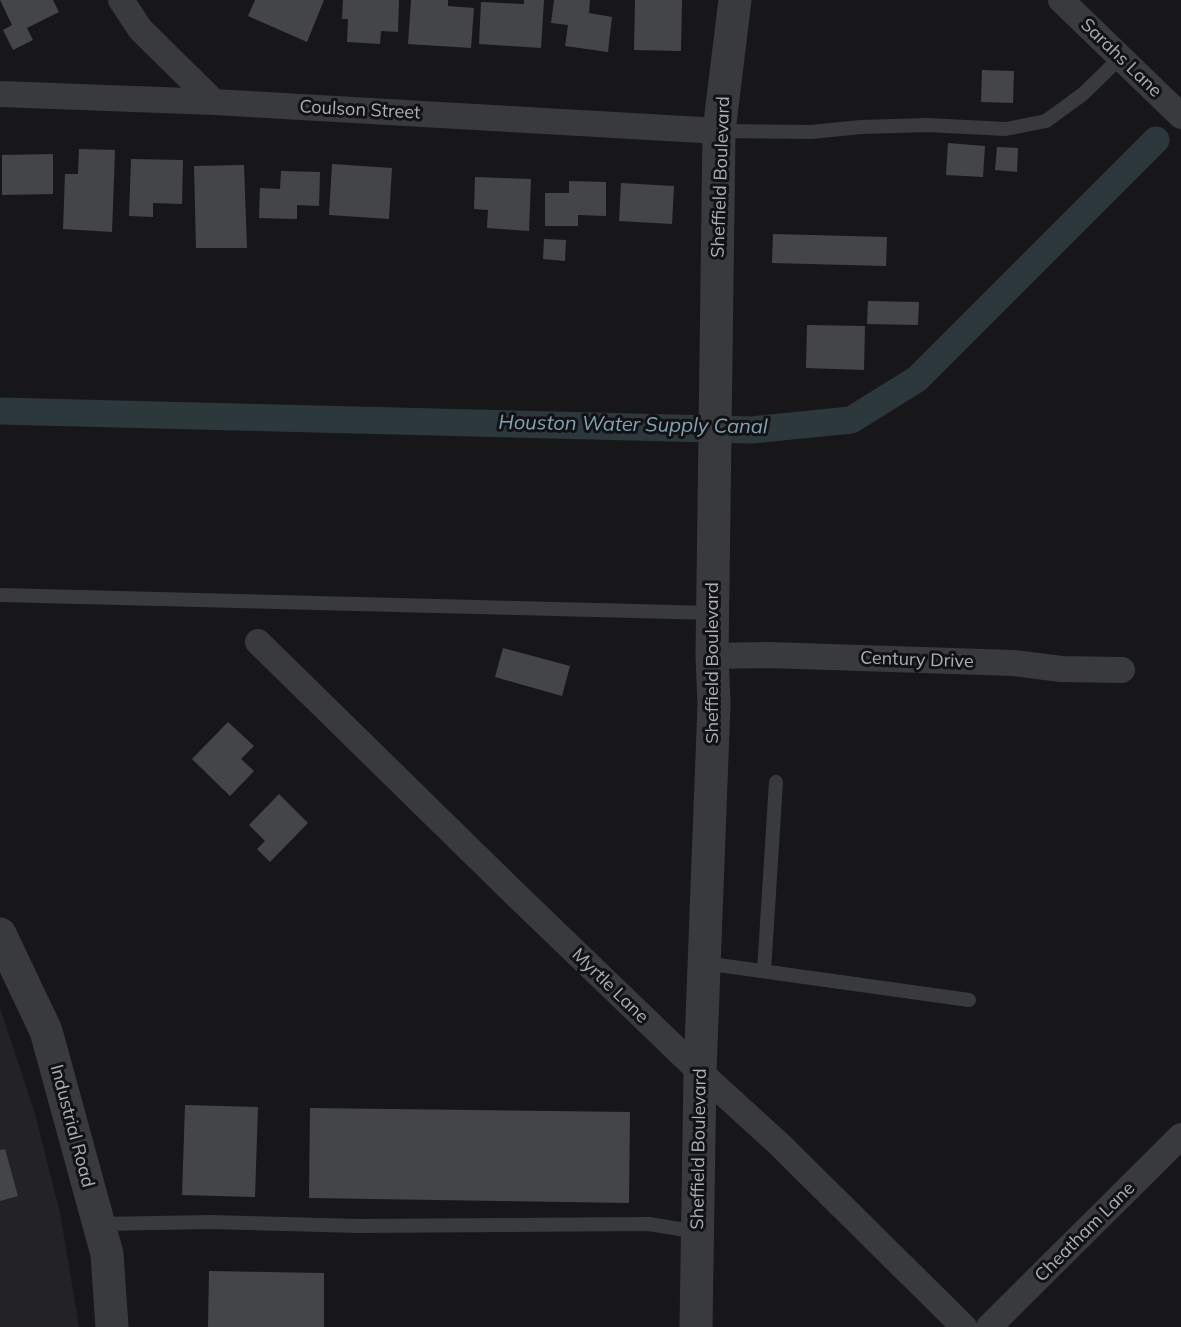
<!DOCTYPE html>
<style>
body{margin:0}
canvas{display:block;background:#171719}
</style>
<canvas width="1181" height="1327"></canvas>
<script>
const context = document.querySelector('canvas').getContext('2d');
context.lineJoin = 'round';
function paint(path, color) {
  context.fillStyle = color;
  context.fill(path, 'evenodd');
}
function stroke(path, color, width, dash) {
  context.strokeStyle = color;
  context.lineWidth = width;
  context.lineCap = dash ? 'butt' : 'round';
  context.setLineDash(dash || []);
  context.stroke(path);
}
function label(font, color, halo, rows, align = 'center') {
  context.font = font + ' Mulish,sans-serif';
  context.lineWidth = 6;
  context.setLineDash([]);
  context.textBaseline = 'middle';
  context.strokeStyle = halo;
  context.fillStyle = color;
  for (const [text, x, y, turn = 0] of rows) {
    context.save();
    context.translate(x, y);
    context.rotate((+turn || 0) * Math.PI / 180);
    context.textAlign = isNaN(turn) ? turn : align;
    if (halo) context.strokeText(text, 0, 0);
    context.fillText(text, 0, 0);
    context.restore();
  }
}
paint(new Path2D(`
 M0,1008L35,1114L60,1213L79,1327H0Z`), '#232326');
stroke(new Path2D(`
 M0,411L751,430L851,420L917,379L1156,140`), '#2d383d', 27);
paint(new Path2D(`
 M0,0H53L59,12L27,28L33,40L13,50L3,30L12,25Z
 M255,0H324L307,42L248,16Z
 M343,0H399L398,32L381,31L380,44L347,42L348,19H342Z
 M411,0H448V6L474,8L471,48L408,44Z
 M524,0H544L541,48L479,44L481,2L524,4Z
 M554,0H590L589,13L612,17L608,52L565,46L568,25L551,23Z
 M635,0H682L681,51L634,50Z
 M982,70L1014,71L1013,103L981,102Z
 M948,143L985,146L983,177L946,175Z
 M997,147L1018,148L1017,172L995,170Z
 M79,149L115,150L112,232L63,229L65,174H78Z
 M53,154V194L2,195V155Z
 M131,159L183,160L182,204L153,203V217L129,216Z
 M332,164L392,168L389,219L329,215Z
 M244,165L247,248H196L194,166Z
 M281,171L320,172L319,206L297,205V219L259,218L260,188L280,189Z
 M475,177L531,179L529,231L487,228L488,210L474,209Z
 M569,181L606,182V216L578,215V226H545V193H569Z
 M621,183L674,186L672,224L619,221Z
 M773,234L887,237L886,266L772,263Z
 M544,239L566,240L565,261L543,259Z
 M868,301L919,302L918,325L867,324Z
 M807,325L865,326L864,370L806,368Z
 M503,648L570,666L562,696L495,677Z
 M228,722L254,746L241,759L254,771L230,796L192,759Z
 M279,794L308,823L270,862L257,849L265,841L249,825Z
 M185,1105L258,1107L255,1197L182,1195Z
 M310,1108L630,1112L629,1203L309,1198Z
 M5,1149L18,1196L0,1201V1150Z
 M209,1271L324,1273V1327H208Z`), '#434549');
stroke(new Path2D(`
 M719,131L811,132L861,127L927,125L1006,129L1046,121L1083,94L1121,57
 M0,595L714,613
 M704,963L969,1000
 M764,971L776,782
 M99,1224L211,1222L358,1226L649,1224L698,1232`), '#383a3e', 14);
stroke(new Path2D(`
 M121,0L140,29L214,102
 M1061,0L1181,116
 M0,94L214,102L719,131
 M258,642L510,889L700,1072L779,1144L964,1327
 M712,656L768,655L1014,663L1061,669L1122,670
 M989,1327L1181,1136`), '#383a3e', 26);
stroke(new Path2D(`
 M0,934L46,1031L107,1254L112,1327
 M696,1327L700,1072L714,704L712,656L719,131L735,0`), '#383a3e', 33);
label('18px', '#a9b0b9', '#121214', [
 ["Sarahs Lane",1121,58,44],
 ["Coulson Street",360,110,3],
 ["Sheffield Boulevard",721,177,-88],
 ["Century Drive",917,660,2],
 ["Sheffield Boulevard",713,663,-90],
 ["Myrtle Lane",610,986,44],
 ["Industrial Road",72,1126,75],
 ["Sheffield Boulevard",699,1149,-89],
 ["Cheatham Lane",1085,1232,-45]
]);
label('italic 20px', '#80a4b4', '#121214', [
 ["Houston Water Supply Canal",633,425,1]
]);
</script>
